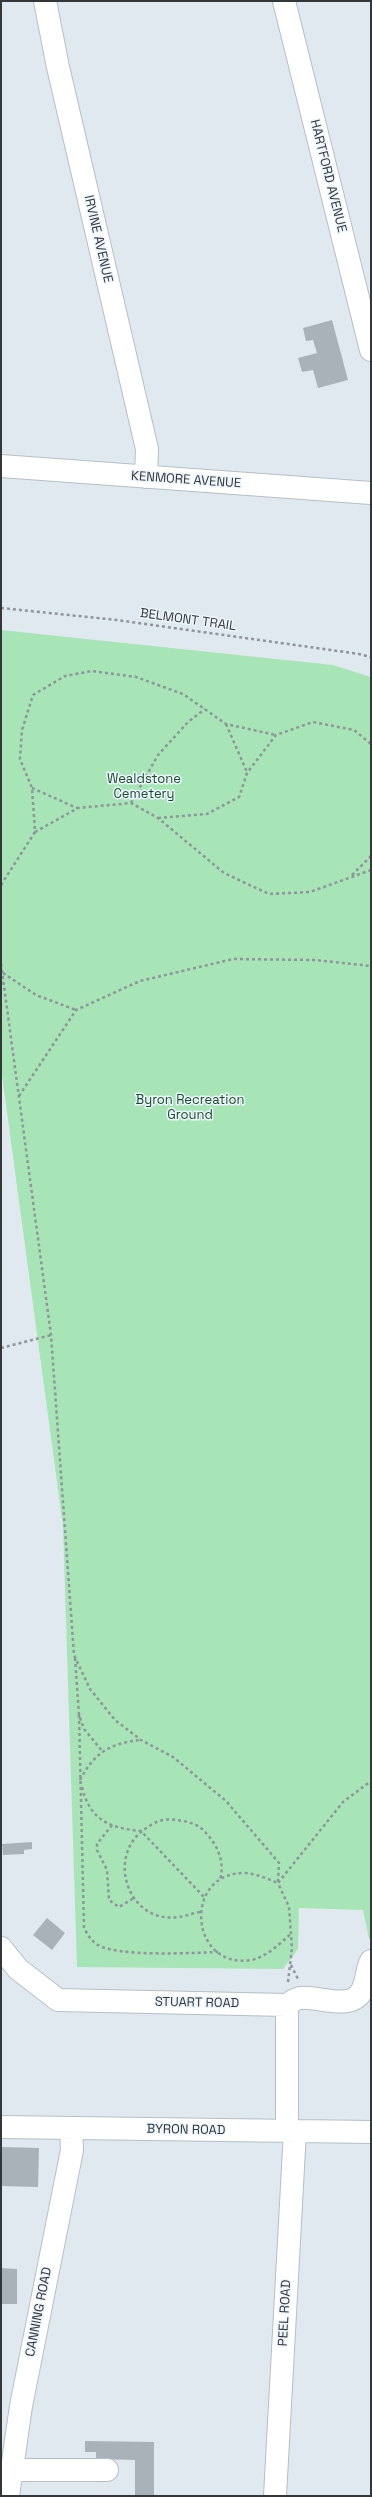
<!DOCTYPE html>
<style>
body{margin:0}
#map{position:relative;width:372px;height:2497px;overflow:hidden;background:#e0e9f0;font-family:"Space Grotesk",sans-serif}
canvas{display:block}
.frame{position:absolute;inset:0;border:2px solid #33373a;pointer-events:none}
</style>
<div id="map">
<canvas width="372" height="2497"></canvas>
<div class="frame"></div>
</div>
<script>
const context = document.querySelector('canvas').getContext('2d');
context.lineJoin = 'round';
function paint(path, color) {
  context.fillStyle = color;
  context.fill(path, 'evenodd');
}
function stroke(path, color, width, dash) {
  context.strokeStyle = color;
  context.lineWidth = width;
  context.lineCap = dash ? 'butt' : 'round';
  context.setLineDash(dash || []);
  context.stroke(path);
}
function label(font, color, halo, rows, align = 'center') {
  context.font = font + ' "Space Grotesk",sans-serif';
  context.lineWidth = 3;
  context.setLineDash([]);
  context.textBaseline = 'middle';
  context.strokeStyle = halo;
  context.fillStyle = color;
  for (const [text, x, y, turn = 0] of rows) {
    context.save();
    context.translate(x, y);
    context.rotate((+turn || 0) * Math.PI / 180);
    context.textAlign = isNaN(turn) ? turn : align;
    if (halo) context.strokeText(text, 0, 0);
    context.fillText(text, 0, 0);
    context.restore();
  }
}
paint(new Path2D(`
 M1,630L333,665L371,677V1939H369L363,1910L299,1908L298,1949L283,1969L77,1967L63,1526L1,1068Z`), '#a7e5b7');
paint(new Path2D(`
 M332,320L348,380L318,388L313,370L302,372L298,358L317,353L313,340L306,341L303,328Z
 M32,1842V1849L24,1850V1854L3,1855L2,1844Z
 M47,1918L65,1933L52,1950L33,1935Z
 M1,2147L39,2148L38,2187L1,2186Z
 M1,2268L17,2269V2304H1Z
 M85,2441L154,2442V2496H135V2460L96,2459V2452H85Z`), '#aab2b9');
const minor = new Path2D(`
 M45,1L58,67L147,449L146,477
 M284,1L371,350
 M1,466L371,493
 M1,1948L18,1969L58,2000L287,2005C291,2002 296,1998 301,1998C317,1996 346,2009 359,1995C368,1985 365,1972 371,1961
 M1,2127L371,2132
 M287,2131V2005
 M11,2470H107
 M8,2496L21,2406L72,2150L71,2128
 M275,2496L295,2131`);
stroke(minor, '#b6bfc6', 24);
stroke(new Path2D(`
 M1,608L117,620L359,654L371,657
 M226,724L247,772
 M32,788L77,808
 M131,803L158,755L188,722L205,709
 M158,818L207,814L239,797L247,773L276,735L313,722L354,730L371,744
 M35,832L78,808L131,803L158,818L224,873L269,894L310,892L371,870
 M352,875L371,856
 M1,885L35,832L32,788L20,759L22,730L33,695L65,676L92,671L136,677L183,694L226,724L276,735
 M1,964L51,1335L74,1655L90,1689L115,1720L141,1740L173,1757L226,1801L279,1863L278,1883C268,1879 257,1874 246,1873C182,1871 189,1970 251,1960C267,1957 280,1943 292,1933
 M3,973L36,995L76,1010
 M19,1096L76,1010L140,981L233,959L315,960L371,966
 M1,1348L51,1335
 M75,1658L79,1715L84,1729L103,1752
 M79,1715L84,1928C88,1935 91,1941 98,1945C118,1957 193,1953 218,1952
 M80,1780C95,1752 109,1744 140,1740
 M82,1787C90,1820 109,1828 141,1831L205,1898
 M112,1825L97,1844V1850L107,1870L109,1900L119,1907L134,1898
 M200,1912C193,1913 186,1916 179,1917C127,1925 104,1853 148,1827C156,1821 166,1818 176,1820C187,1821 199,1824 206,1833C218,1846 225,1862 220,1880
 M291,1965L298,1979
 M288,1982L292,1948L289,1907L278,1883L343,1802L371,1781`), '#8f959a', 2.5, [3, 3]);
stroke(minor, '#fff', 22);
label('13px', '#33373a', '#edf6fd', [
 ["HARTFORD AVENUE",328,176,76],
 ["IRVINE AVENUE",98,239,77],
 ["KENMORE AVENUE",186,480,4],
 ["BELMONT TRAIL",188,620,8],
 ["STUART ROAD",197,2003,1],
 ["BYRON ROAD",186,2130,1],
 ["CANNING ROAD",39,2312,-79],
 ["PEEL ROAD",285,2313,-87]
]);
label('13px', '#174b2a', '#edf6fd', [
 ["Wealdstone",144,779],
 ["Cemetery",144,794],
 ["Byron Recreation",190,1100],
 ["Ground",190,1115]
]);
</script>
